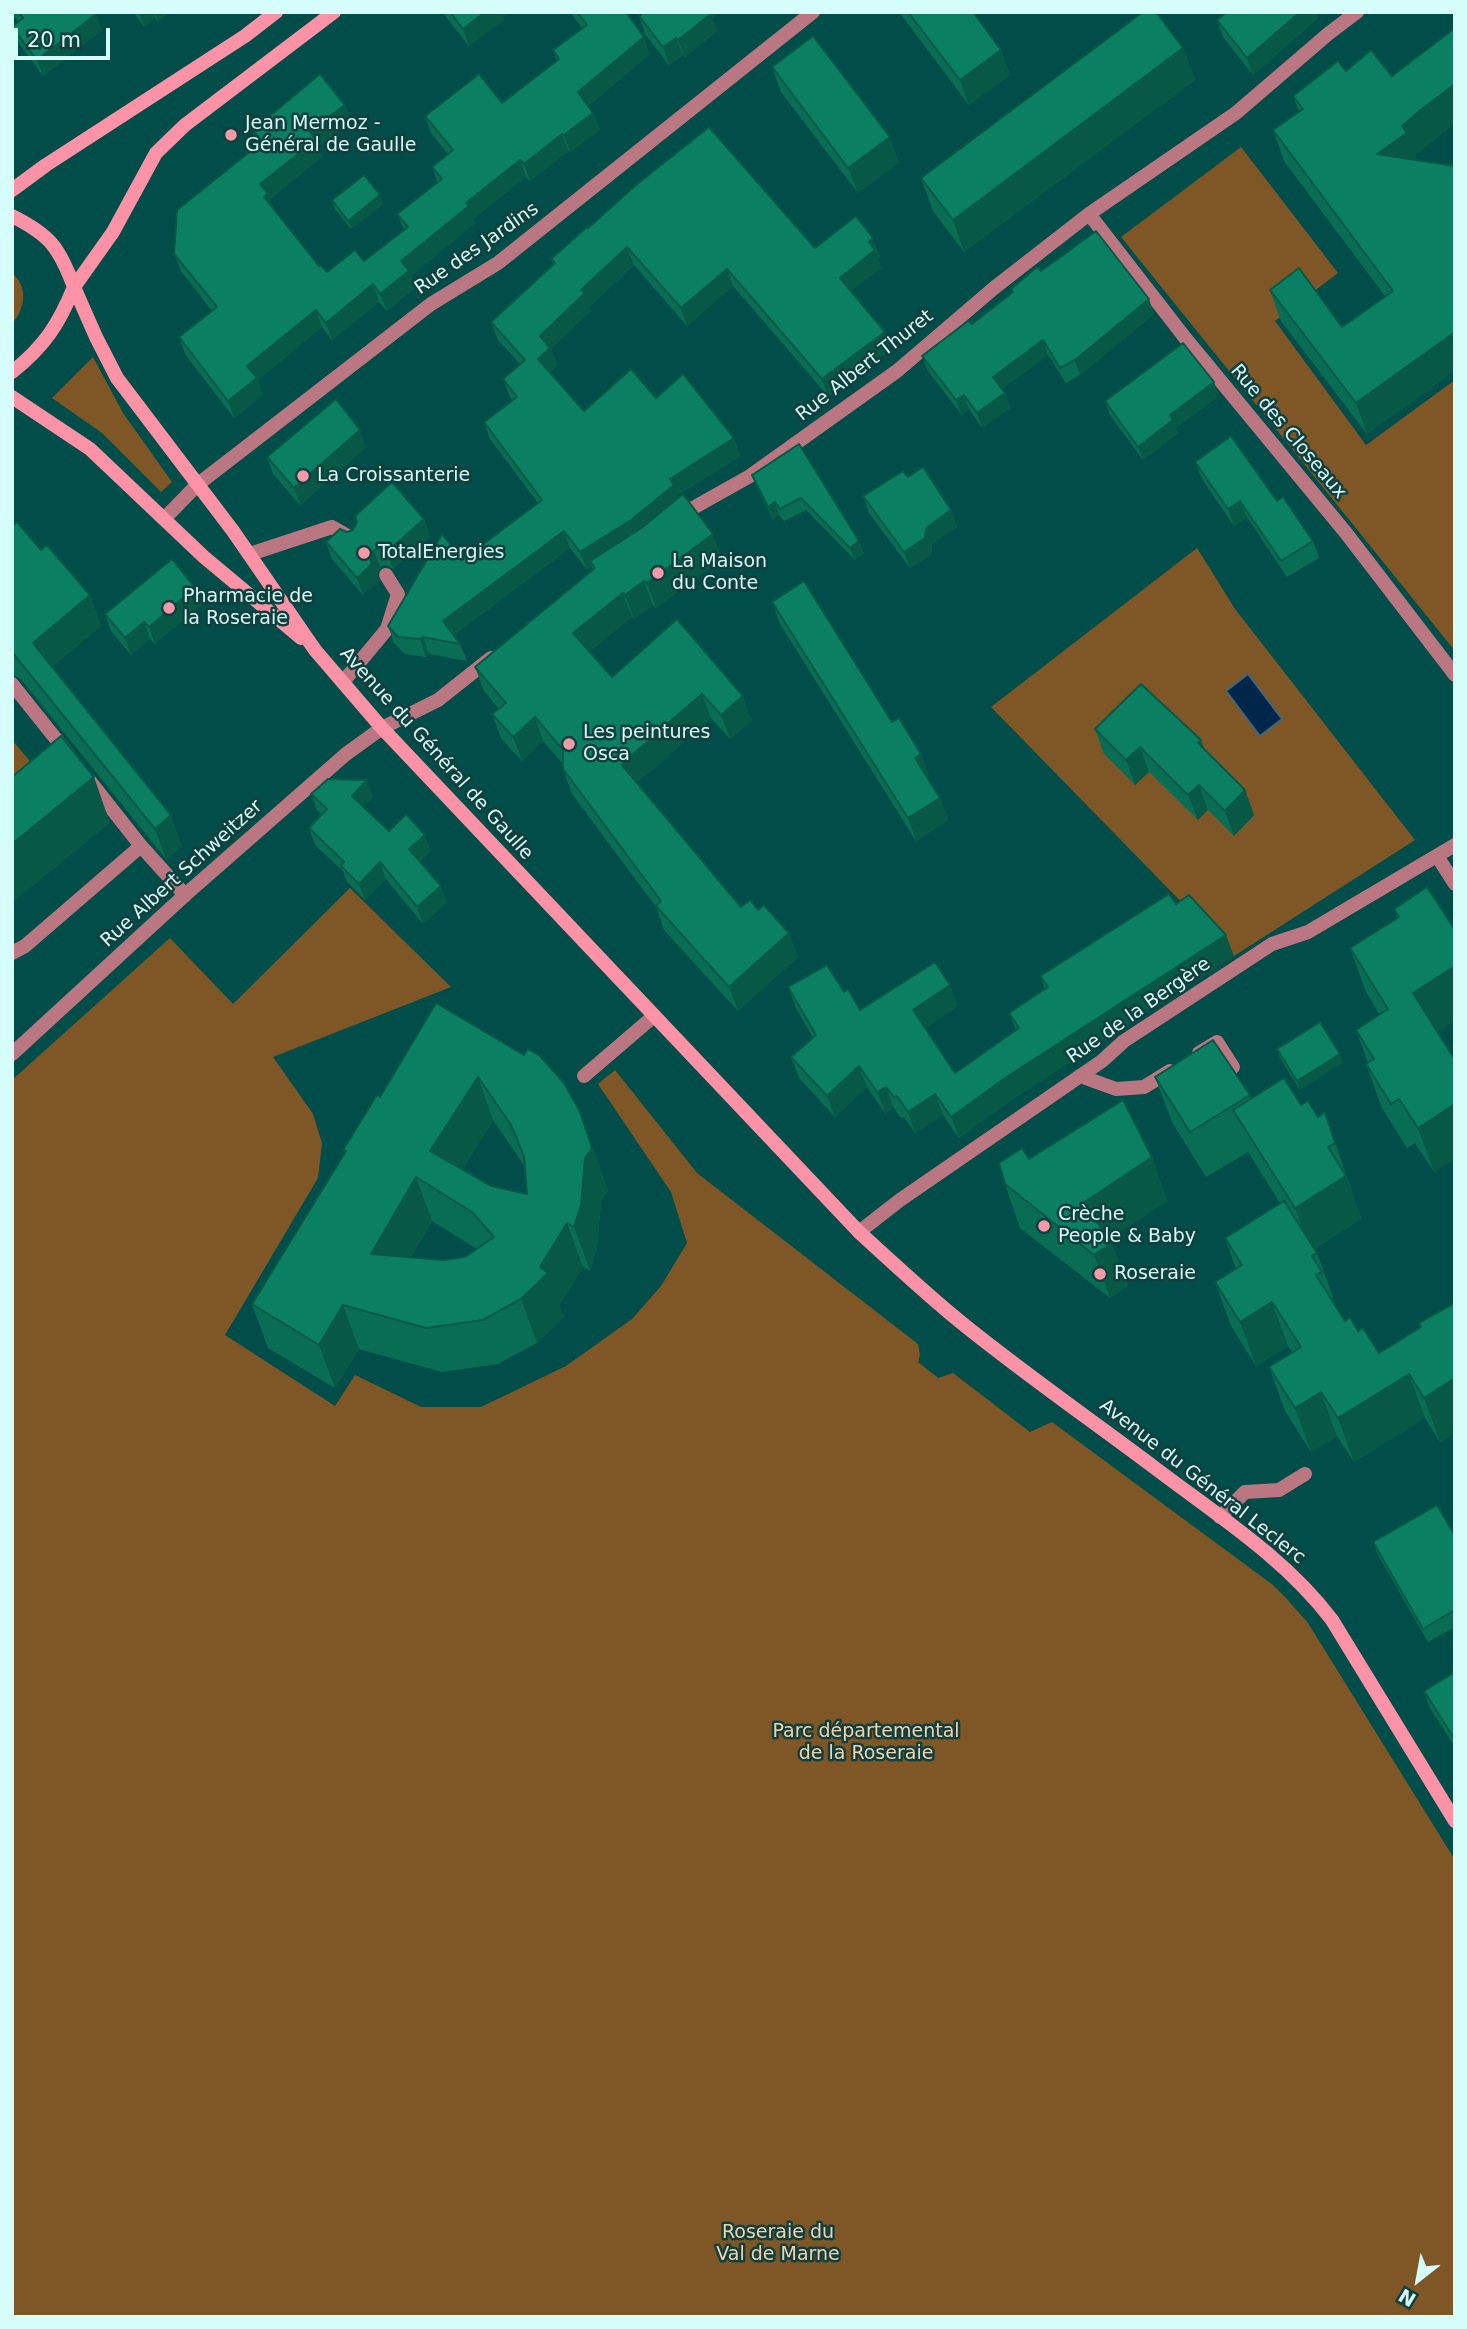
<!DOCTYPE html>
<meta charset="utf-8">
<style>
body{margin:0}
#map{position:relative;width:1467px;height:2329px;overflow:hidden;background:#004d49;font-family:"DejaVu Sans",sans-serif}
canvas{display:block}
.frame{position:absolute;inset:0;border:14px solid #d5fdf9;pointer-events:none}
.north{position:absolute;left:1383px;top:2245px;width:70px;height:70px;-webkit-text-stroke:5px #113f3d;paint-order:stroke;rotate:211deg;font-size:19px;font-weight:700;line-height:28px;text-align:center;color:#d5fdf9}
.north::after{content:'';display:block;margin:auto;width:24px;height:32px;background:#d5fdf9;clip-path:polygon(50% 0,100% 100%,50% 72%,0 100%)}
.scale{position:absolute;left:14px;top:28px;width:96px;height:32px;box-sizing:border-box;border:4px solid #d5fdf9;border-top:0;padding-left:9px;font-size:21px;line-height:24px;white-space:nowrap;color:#d5fdf9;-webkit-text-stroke:5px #113f3d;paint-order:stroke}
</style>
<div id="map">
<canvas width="1467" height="2329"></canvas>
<div class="frame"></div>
<div class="north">N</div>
<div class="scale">20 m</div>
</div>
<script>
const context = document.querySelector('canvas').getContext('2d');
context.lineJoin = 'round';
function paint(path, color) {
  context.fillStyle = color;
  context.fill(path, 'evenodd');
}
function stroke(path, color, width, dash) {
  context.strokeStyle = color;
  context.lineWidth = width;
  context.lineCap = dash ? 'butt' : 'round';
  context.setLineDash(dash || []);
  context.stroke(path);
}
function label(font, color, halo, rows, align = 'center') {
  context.font = font + ' "DejaVu Sans",sans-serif';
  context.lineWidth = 5;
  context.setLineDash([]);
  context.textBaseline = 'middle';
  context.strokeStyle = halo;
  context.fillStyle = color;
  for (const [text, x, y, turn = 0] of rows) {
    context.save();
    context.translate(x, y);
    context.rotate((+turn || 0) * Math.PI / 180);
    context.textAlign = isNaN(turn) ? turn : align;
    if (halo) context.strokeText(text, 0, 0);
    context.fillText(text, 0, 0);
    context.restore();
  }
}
paint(new Path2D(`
 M1241,147L1338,273L1275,321L1366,445L1455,380V651L1121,237Z
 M12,273C29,288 25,308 12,324Z
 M93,357L123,413L172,482L161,492L102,433L52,398Z
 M1197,548L1235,609L1415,840L1234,956L991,707Z
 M12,740L35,767L12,788Z
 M350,888L451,987L273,1057L313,1114L322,1143L318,1178L225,1335L335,1406L355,1375L421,1407H481L566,1366L632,1319L661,1286L687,1243L671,1192L598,1084L615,1070L697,1173L918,1344L920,1355L918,1362L938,1378L953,1373L1030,1432L1052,1422L1273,1585L1286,1598L1308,1623L1455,1860V2317H12V1080L170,938L233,1004Z`), '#7f5726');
const water = new Path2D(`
 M1248,674L1282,719L1260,736L1226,691Z`);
paint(water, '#00274a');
stroke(water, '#40677e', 2);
stroke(new Path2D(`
 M250,554L332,527L353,539
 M343,682L387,629L398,594L386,575
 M12,684L68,754
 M89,780L141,846L185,895
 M12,953L25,946L141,846
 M1199,1053L1217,1042L1233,1067
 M584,1076L654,1016
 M1080,1076L1116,1089L1144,1087L1170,1071
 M1220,1517L1245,1492L1279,1490L1305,1474`), '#ba7781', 14);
stroke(new Path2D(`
 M1089,214L1186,339L1346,533L1455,675
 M677,517L750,476L897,371L994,288L1089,214L1236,113L1328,34L1357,12
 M164,519L197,485L431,304L498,263L813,12
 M1437,856L1455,884
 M12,1054L185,895L346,754L382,728L438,700L491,658
 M859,1232L900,1200L1102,1061L1124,1041L1272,944L1308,932L1455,845`), '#ba7781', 14);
stroke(new Path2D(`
 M334,12L185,125L156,153L113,232L74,287L96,337L117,378L233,531L315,650L382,728L859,1232C893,1263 927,1295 963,1324C1025,1374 1091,1420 1155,1468C1217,1515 1285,1558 1332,1620L1455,1821
 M12,190L46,165L245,36L276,12
 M12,216C50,235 59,247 74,287C59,324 44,347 12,372
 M12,397L90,449L204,557L301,638`), '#fc92a5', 14);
paint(new Path2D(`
 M12,12H94L102,30L43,76L18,42L12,26L18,21Z
 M133,12H170L158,21L155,18L144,26Z
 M508,12L503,17L504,20L469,46L443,13Z
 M570,12H626L650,54L588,106L593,113L600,130L570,152L569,151L530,181L526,177L473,219L475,223L411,276L415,288L387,311L379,302L332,340L322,327L258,380L263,395L234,418L185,354L179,337L212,311L181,271L174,254L258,145L253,130L345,105L351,122L318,146L322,157L270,199L274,209L319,266L327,272L364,261L404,230L397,214L438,183L432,167L448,154L431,133L425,116L502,103L557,61L553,50L582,28Z
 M644,12H718L712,18L717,31L685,57L683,55L669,65L645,34L639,16Z
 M899,12H973L1001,50L1010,75L969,105Z
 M1227,12H1316L1318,18L1253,75L1223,37L1217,20Z
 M1455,28V123L1415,155L1417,160L1455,166V371L1367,434L1281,321L1270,290L1342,327L1385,296L1284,161L1273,130L1299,112L1293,96L1346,71L1392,76Z
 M1183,48L1195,80L964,252L933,211L921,178Z
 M772,67L899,162L858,193L781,92Z
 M332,200L383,204L351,229L335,209Z
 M588,228L815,248L880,256L878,258L881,268L851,291L891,350L828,396L733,286L687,326L634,265L589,307L591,311L551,349L557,366L550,372L584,411L656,398L741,456L678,495L722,558L656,608L653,605L634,619L632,617L589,652L612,677L677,619L752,720L730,739L711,718L669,755V756L637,782L741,907L798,957L738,1011L664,930L656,907L572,794L563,769V764L543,741L522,761L501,738L492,714L499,709L484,691L475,667L593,570L592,567L587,570L570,548L454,635L460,644L467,661L429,654L426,657L405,654L394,643L388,626L462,560L538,503L490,439L484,422L512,400L510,397L503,379L520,364L498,340L491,322L553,264L551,259Z
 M1041,271L1154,314L1080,375L1066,383L1048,355L1002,389L1005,393L1010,408L982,428L969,409L962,415L928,371L922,356L972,324Z
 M1219,396L1176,428L1178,433L1143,460L1110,415L1105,401Z
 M799,444L864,553L855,560L806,510L784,521L779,515L773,520L757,487L752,475Z
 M366,447L300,505L273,474L267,457Z
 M1195,462L1277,501L1313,541L1319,558L1287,577L1247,517L1234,526L1202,479Z
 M908,477L951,510L957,527L932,544L931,555L910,568L869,513L863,496Z
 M424,519L430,536L393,569L386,565L380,567L376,575L379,581L363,595L332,559L326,542L347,532Z
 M12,526L41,550L90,595L101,626L52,667L182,846L166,859L20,678L12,675Z
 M195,588L201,605L155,644L150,639L131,655L111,631L105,614Z
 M772,602L892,722L921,754L929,777L927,778L940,798L948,820L916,841L780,624Z
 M1095,729L1205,750L1245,790L1254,815L1234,836L1208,810L1198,820L1149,772L1135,785L1104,754Z
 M311,794L373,797L363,807L389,831L431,851L420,861L441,886L447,902L423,924L386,879L365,900L347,882L343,871L315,845L309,828L322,815L317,810Z
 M1176,904L1234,956L1016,1097L959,1138L943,1115L915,1133L904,1117L901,1118L894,1108L885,1113L867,1087L835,1117L799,1078L791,1057L813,1038L796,1008L788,987L844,992L860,1010L958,1006L925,1028L955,1073L1016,1030L1009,1013L1045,989L1040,976Z
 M1394,909L1455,930V1020L1437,1032L1455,1060V1159L1434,1172L1415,1143L1407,1148L1382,1108L1366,1064L1368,1063L1356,1030L1380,1015L1366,992L1350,948L1397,918Z
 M436,1003L580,1112L608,1191L601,1201L597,1248L590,1271L583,1267L559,1305L564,1317L537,1343L498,1364L442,1372L359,1349L335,1388L268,1348L252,1304L345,1154L343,1150L380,1097ZM493,1120L525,1167L527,1194L491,1186L462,1170ZM432,1221L477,1249L465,1257L443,1260L411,1257Z
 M1277,1049L1343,1062L1300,1090L1280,1058Z
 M1155,1077L1250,1095L1251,1098L1301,1105L1318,1117L1325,1112L1361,1219L1314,1249L1317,1253L1333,1297L1331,1298L1345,1321L1358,1331L1379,1353L1420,1328L1419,1323L1454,1303L1452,1298L1455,1297V1433L1440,1442L1425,1418L1354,1462L1337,1436L1311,1452L1285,1411L1269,1367L1293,1353L1288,1346L1256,1366L1231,1326L1215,1282L1236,1269L1225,1238L1280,1203L1248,1152L1206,1177L1172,1122Z
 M1152,1157L1167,1201L1109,1239L1112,1243L1128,1286L1110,1298L1020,1228L1005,1184L1029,1159Z
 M1455,1536V1627L1428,1642L1378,1555L1373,1542Z
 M1455,1672V1747L1430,1708L1424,1691Z`), '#096d54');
paint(new Path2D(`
 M139,12H153L155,18L144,26Z
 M155,12H170L158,21Z
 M485,12H508L503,17L504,20L469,46L463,29Z
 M705,12H718L712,18L717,31L685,57L678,40Z
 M1300,12H1316L1318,18L1253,75L1247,58Z
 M96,14L102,30L43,76L37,60Z
 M644,37L650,54L584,109L578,92Z
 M676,38L683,55L669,65L663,47Z
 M1183,48L1195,80L964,252L953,220Z
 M1001,50L1010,75L969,105L960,80Z
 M1455,84V123L1415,155L1418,164L1377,154L1402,126L1422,109Z
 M345,105L351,122L318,146L322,157L270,199L274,211L270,214L260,184L309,131Z
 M593,113L600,130L570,152L564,135Z
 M562,134L569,151L530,181L524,164Z
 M890,137L899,162L858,193L848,168Z
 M520,160L526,177L473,219L475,223L411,276L415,288L387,311L380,294L401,261L466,203Z
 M380,195L383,204L351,229L348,221Z
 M873,238L880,256L878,258L881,268L846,295L840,278L869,242Z
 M627,247L634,265L589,307L591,311L551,349L557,366L545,377L538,359L540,336L581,290Z
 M727,269L733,286L687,326L681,308Z
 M373,284L379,302L332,340L326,323Z
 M1149,299L1154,314L1080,375L1075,360Z
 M316,310L322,327L258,380L263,395L234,418L228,401L247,366Z
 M885,332L891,350L828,396L822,379Z
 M1455,332V371L1367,434L1356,403Z
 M1043,340L1048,355L998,392L993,377Z
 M1214,382L1219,396L1176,428L1178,433L1143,460L1138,447L1170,415Z
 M1005,393L1010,408L982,428L977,413Z
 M964,395L969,409L962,415L956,400Z
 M360,430L366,447L300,505L294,488Z
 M734,438L741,456L678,495L680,502L590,561L592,567L587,570L580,552L670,479Z
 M1240,501L1247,517L1234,526L1228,509Z
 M775,502L779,515L773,520L768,507Z
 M951,510L957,527L932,544L931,555L910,568L904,552L926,528Z
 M424,519L430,536L393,569L387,552Z
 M564,531L570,548L449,639L443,621Z
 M713,534L722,558L656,608L647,583Z
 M859,541L864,553L855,560L850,548Z
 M374,550L380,567L376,575L379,581L363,595L357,578Z
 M644,581L653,605L634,619L625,595Z
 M195,588L201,605L155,644L149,627Z
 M623,593L632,617L582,658L573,633Z
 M90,595L101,626L44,674L33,643Z
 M144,622L150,639L131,655L125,638Z
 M423,637L429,654L426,657L420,639Z
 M702,694L711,718L669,755V756L635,784L622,765L625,760Z
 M743,696L752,720L730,739L721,715Z
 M535,717L543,741L522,761L513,737Z
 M1201,740L1210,765L1198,743Z
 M1140,747L1149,772L1135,785L1126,760Z
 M921,754L929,777L923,781L915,758Z
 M94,777L110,823L12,903V844Z
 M367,780L373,797L358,813L352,796Z
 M1199,785L1208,810L1198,820L1188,795Z
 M1245,790L1254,815L1234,836L1225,811Z
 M940,798L948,820L916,841L908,818Z
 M171,815L182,846L166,859L155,829Z
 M425,835L431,851L415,866L409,849Z
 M380,862L386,879L365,900L359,884Z
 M441,886L447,902L423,924L417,907Z
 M789,933L798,957L738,1011L729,987Z
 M1226,935L1234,956L1016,1097L959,1138L951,1117L1008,1076Z
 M1455,966V1020L1429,1037L1413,993Z
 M950,985L958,1006L921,1031L913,1010Z
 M1340,1054L1343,1062L1300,1090L1297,1081Z
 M859,1066L867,1087L835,1117L827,1096Z
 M478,1077L493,1120L446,1195L430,1151Z
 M886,1087L894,1108L885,1113L877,1092Z
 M935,1094L943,1115L915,1133L908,1112Z
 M1455,1104V1159L1434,1172L1418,1128Z
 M580,1112L608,1191L601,1201L597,1248L590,1271L574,1227Z
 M1325,1112L1340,1155L1351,1186L1335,1143Z
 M1152,1157L1167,1201L1099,1246L1083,1203Z
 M1346,1176L1361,1219L1310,1251L1295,1208Z
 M416,1177L432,1221L387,1298L371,1254Z
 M567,1223L583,1267L559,1305L564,1317L537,1343L521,1299Z
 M1112,1243L1128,1286L1110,1298L1094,1255Z
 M1272,1302L1288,1346L1256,1366L1240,1322Z
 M343,1305L359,1349L335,1388L319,1345Z
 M1409,1374L1425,1418L1354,1462L1338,1418Z
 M1455,1378V1433L1440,1442L1424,1398Z
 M1321,1392L1337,1436L1311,1452L1295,1408Z`), '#075945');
const building = new Path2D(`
 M18,12H94L96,14L37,60L12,27L23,18Z
 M450,12H485L463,29Z
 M577,12H626L644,37L578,92L593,113L564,135L562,134L524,164L520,160L466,203L469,206L401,261L409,271L380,294L373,284L326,323L316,310L247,366L257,378L228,401L179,337L217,307L174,254L177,210L262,142L253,130L320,74L345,105L309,131L316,140L260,184L268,194L264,197L319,266L321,265L327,272L355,250L364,261L408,227L397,214L442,179L432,167L453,150L425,116L479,74L502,103L559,59L553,50L587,25Z
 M644,12H709L711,14L678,40L676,38L663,47L639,16Z
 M908,12H973L1001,50L960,80Z
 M1143,12H1156L1183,48L953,220L921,178Z
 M1227,12H1300L1247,58L1217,20Z
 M1455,28V84L1422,109L1402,126L1407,133L1377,154L1455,166V332L1356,403L1270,290L1299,268L1342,327L1393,291L1273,130L1303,109L1293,96L1338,61L1346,71L1371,50L1392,76Z
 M813,36L890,137L848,168L772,67Z
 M709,127L815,248L856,216L873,238L869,242L875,250L840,278L885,332L822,379L727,269L681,308L627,247L581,290L585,293L540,336L550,348L538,359L584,411L631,369L656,398L683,374L734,438L670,479L674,485L631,520L580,552L564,531L443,621L460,644L423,637L420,639L398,637L388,626L442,534L462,560L542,500L484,422L517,397L503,379L525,360L491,322L555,263L551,259L587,227L588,228L636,185Z
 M364,175L380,195L348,221L332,200Z
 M1096,231L1149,299L1075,360L1060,368L1043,340L993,377L1005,393L977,413L964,395L956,400L922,356L968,321L972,324L1013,292L1011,289L1037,267L1041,271Z
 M1183,343L1214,382L1170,415L1173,420L1138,447L1105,401Z
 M336,399L360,430L294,488L267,457Z
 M1231,436L1277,501L1283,497L1313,541L1281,561L1240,501L1228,509L1195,462Z
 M799,444L859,541L850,548L801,498L780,509L775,502L768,507L752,475Z
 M923,467L951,510L926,528L925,538L904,552L863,496L903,471L908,477Z
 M392,482L424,519L387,552L380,548L374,550L370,558L372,564L357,578L326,542L340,529L347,532L353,530L357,522L355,516Z
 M683,494L713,534L647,583L644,581L625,595L623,593L573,633L612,677L677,619L743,696L721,715L702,694L659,731L660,732L625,760L627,761L622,765L741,907L750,900L758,910L764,905L789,933L729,987L656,906L661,901L563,769V750L535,717L513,737L492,714L506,703L475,667L595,568L590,561L640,529Z
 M17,522L41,550L47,545L90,595L33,643L171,815L155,829L12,652V526Z
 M172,559L195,588L149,627L144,622L125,638L105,614Z
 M804,581L892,722L899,718L921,754L915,758L940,798L908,818L772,602Z
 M1141,684L1201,740L1198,743L1245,790L1225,811L1199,785L1188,795L1140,747L1126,760L1095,729Z
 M61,736L94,777L12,844V777Z
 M328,779L367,780L352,796L389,831L406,814L425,835L409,849L441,886L417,907L380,862L359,884L341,866L344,862L309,828L327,809L311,794Z
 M1427,887L1455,930V966L1413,993L1455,1060V1104L1418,1128L1399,1099L1391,1104L1366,1064L1374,1059L1356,1030L1388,1009L1350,948L1399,917L1394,909Z
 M1169,894L1176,904L1189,895L1226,935L1008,1076L951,1117L935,1094L908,1112L897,1096L894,1097L886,1087L877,1092L859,1066L827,1096L791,1057L816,1035L788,987L827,965L844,992L848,989L860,1010L935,962L950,985L913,1010L955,1073L1019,1028L1009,1013L1048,987L1040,976Z
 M436,1003L524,1055L528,1049L540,1056L564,1083L580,1112L592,1148L585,1158L581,1205L574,1227L567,1223L540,1267L548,1273L521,1299L483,1320L426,1328L343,1305L319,1345L252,1304L346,1151L343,1150L377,1095L380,1097ZM478,1077L511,1125L517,1139L524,1157L527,1194L491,1186L430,1151ZM416,1177L472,1212L494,1237L465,1257L443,1260L371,1254Z
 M1320,1022L1340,1054L1297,1081L1277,1049Z
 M1213,1040L1250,1095L1190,1132L1155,1077Z
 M1284,1078L1301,1105L1308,1101L1318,1117L1325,1112L1335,1143L1328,1147L1346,1176L1295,1208L1233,1110Z
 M1123,1100L1152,1157L1083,1203L1112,1243L1094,1255L1005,1184L999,1163L1022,1148L1029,1159Z
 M1284,1201L1317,1253L1312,1256L1322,1272L1316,1275L1345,1321L1350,1317L1358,1331L1363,1328L1379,1353L1421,1327L1419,1323L1455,1303V1378L1424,1398L1409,1374L1338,1418L1321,1392L1295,1408L1269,1367L1301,1347L1272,1302L1240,1322L1215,1282L1242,1265L1225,1238Z
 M1437,1505L1455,1536V1610L1423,1629L1373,1542Z
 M1455,1672V1740L1424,1691Z`);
paint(building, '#0a7f62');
stroke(building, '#075945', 2);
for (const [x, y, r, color] of [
 [231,135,7,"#f39aa8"],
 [303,476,7,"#f39aa8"],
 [364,553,7,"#f39aa8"],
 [658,573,7,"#f39aa8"],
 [169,608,7,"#f39aa8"],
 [569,744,7,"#f39aa8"],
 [1044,1226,7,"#f39aa8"],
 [1100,1274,7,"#f39aa8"]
]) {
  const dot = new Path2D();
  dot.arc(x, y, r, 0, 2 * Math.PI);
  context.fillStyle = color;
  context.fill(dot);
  stroke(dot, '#113f3d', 2.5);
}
label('19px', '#d5fdf9', '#113f3d', [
 ["Jean Mermoz -",245,124],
 ["Général de Gaulle",245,146],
 ["La Croissanterie",317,476],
 ["TotalEnergies",378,553],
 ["La Maison",672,562],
 ["du Conte",672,584],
 ["Pharmacie de",183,597],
 ["la Roseraie",183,619],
 ["Les peintures",583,733],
 ["Osca",583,755],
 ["Crèche",1058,1215],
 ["People & Baby",1058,1237],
 ["Roseraie",1114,1274]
], 'left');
label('19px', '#d5fdf9', '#113f3d', [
 ["Rue des Jardins",477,249,-35],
 ["Rue Albert Thuret",865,366,-38],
 ["Rue des Closeaux",1288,432,50],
 ["Avenue du Général de Gaulle",436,754,48],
 ["Rue Albert Schweitzer",182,874,-42],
 ["Rue de la Bergère",1139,1011,-35],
 ["Avenue du Général Leclerc",1202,1482,38]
]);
label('19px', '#f5d2ac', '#113f3d', [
 ["Parc départemental",866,1732],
 ["de la Roseraie",866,1754],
 ["Roseraie du",778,2233],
 ["Val de Marne",778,2255]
]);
</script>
